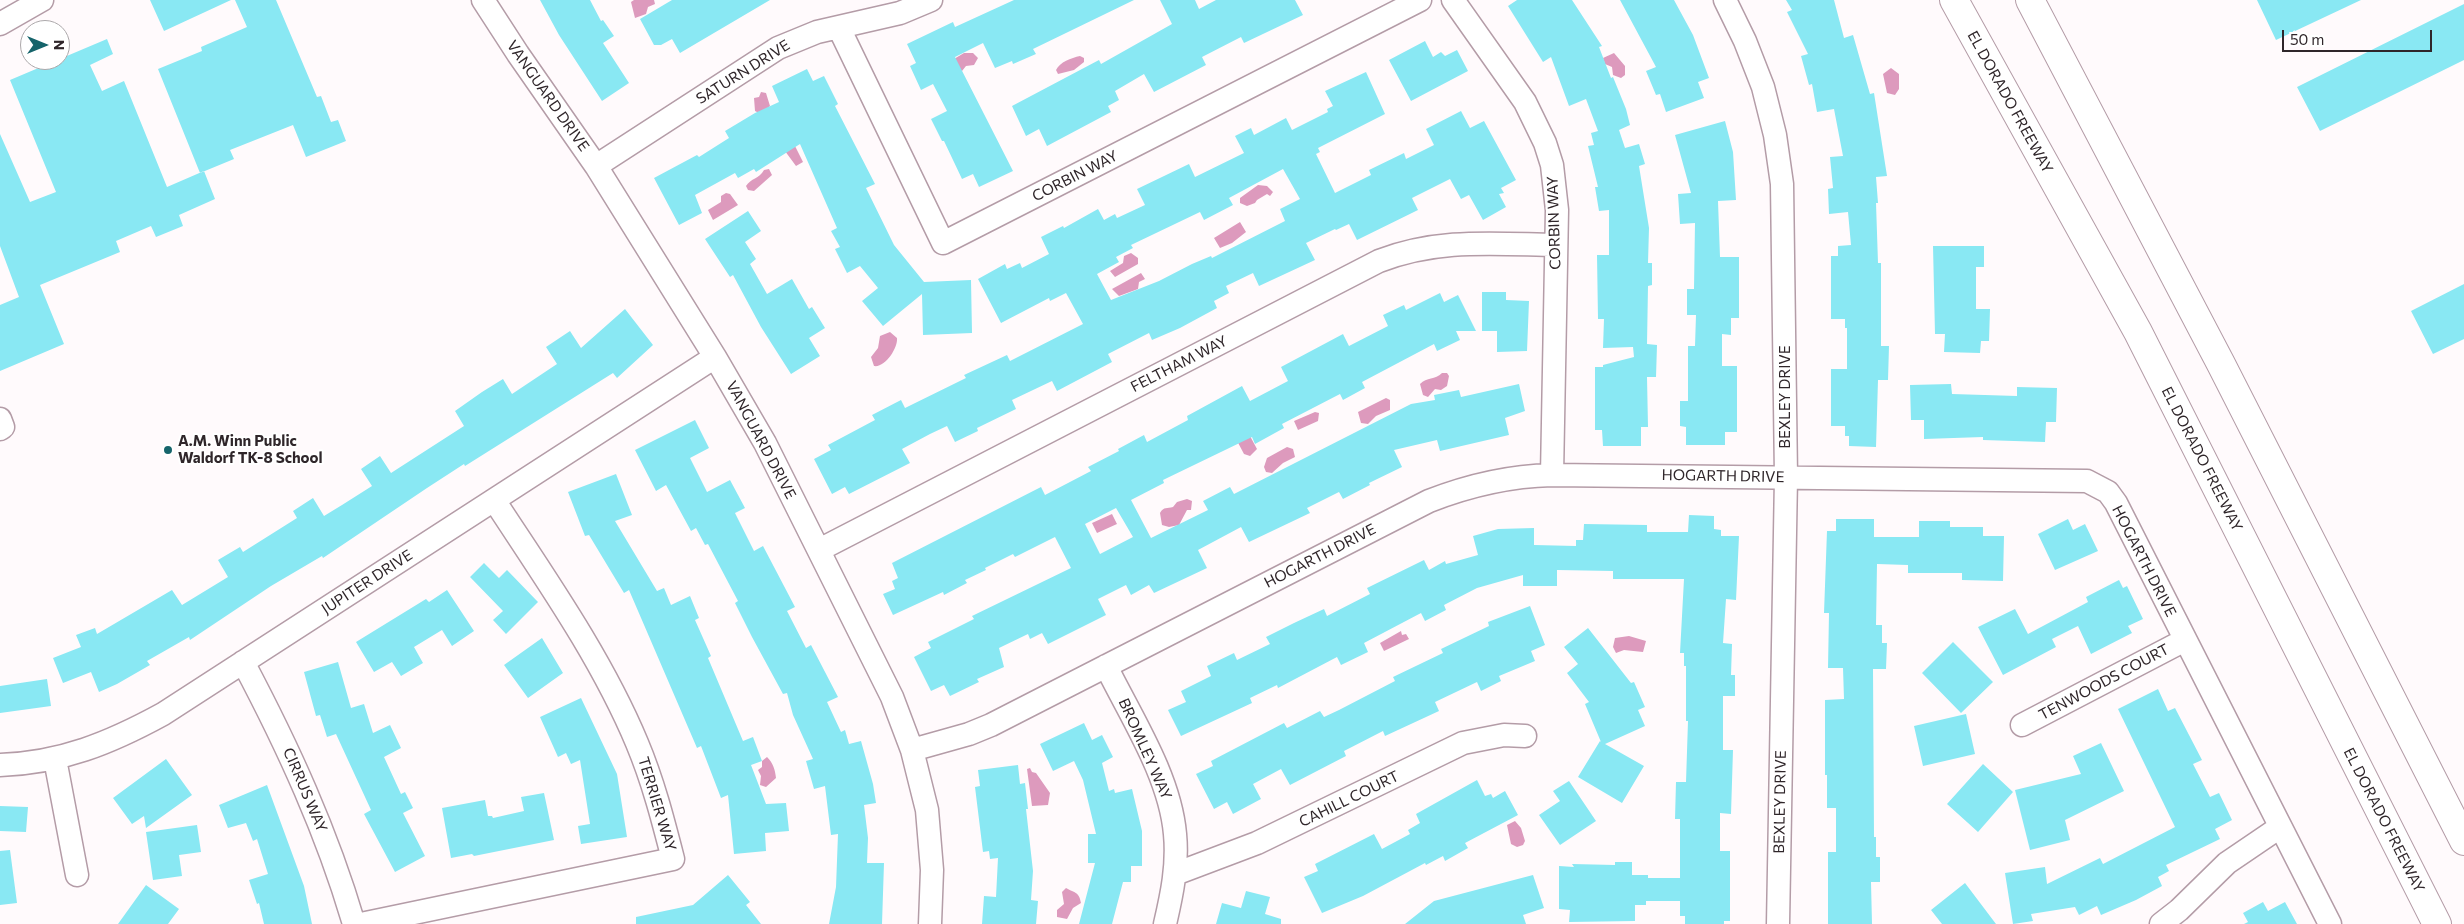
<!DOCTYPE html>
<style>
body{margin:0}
#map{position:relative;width:2464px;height:924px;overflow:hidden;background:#fffafc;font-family:Commissioner,sans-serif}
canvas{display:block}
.north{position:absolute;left:20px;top:20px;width:50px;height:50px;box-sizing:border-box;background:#fff;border:1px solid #aca8aa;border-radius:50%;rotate:90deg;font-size:14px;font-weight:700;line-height:20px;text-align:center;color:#2f262a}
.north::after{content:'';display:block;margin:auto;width:18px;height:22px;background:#16646b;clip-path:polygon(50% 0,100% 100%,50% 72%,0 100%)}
.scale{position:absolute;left:2282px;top:30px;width:150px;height:22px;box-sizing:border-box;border:2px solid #2f262a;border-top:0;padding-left:6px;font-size:15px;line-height:18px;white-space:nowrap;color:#2f262a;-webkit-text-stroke:4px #fff;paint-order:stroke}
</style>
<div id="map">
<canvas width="2464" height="924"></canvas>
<div class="north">N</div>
<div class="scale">50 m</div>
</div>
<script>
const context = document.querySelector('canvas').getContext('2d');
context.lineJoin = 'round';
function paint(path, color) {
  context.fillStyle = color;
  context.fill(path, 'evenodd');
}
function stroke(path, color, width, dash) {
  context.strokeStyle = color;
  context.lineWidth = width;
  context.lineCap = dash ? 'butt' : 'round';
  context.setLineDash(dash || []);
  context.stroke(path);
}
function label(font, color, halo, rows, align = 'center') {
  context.font = font + ' Commissioner,sans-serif';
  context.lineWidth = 4;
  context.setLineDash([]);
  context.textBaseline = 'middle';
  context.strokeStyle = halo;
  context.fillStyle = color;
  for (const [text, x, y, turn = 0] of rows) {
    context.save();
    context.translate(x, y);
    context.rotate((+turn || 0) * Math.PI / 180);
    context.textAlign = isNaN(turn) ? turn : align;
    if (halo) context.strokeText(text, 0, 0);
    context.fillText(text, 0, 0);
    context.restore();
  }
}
paint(new Path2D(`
 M634,0H654L655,4L648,7L646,14L635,18L631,2Z
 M964,53H973L978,58L974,65L966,66L962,71L949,62Z
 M1614,53L1625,66V75L1621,78L1613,75L1612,67L1605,64L1603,58Z
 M1080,56L1084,58V62L1074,70L1058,74L1056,70C1060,62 1071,58 1080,56Z
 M1891,68L1899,74V89L1895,95L1887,93L1883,74Z
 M761,92L766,93L770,106L761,114L755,111L754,98L759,97Z
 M795,146L803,162L796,166L782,147Z
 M769,169L772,175L754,191L748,190L746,186C751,178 759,179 764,170Z
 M1258,185L1267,186L1273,192L1270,196L1267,194L1257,200L1255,203L1247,206L1240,203V198Z
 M726,193L730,194L738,205L713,220L708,210L721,202V196Z
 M1240,222L1246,232L1232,243L1220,248L1214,238Z
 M1131,253L1138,258V264L1115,277L1110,271L1123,263L1124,256Z
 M1141,273L1145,279L1139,282L1138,289L1119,296L1112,289Z
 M890,332L897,338C898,348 885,368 874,366L871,357L878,348L880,336Z
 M1442,373H1447L1449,376L1447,386L1441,390L1435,389L1428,397L1423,395L1420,384C1427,377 1435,380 1442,373Z
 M1386,398L1390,400V410L1376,416L1368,424L1361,423L1358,412Z
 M1315,412L1319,413L1318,421L1298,430L1294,421Z
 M1250,436L1257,449L1250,456L1244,454L1235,437Z
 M1287,447L1293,449L1295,457L1283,463L1272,473L1266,472L1264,467L1267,458Z
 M1187,499L1192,501L1191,510H1187L1179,525L1169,527L1162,525L1160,513C1164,506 1167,509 1173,507L1177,502Z
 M1112,514L1117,524L1097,533L1092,523Z
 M1401,631L1402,635L1406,634L1409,639L1384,651L1380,643Z
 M1629,636L1646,641L1643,652L1624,650L1616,653L1613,647L1615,638Z
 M767,757C773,763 775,769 776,778L766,787L760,785L761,776L758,770L762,767V761Z
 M1030,768L1032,772L1036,773L1050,793L1048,805L1032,806L1027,769Z
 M1515,821L1521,828L1525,841L1523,845L1517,847L1511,844L1507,825Z
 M1066,888C1074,893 1079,891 1081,903L1073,908L1067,919L1057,917V910L1064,904L1062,892Z`), '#dd9abd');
paint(new Path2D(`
 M150,0H231L164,31Z
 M235,0H276L317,97L321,96L331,122L338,120L346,141L306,157L293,125L230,150L234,159L200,173L158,69L202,51L201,47L247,27Z
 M540,0H590L601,21L603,20L614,36L603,43L629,83L602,101L559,35Z
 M672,0H770L680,53L672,39L661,45H654L640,19Z
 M1014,0H1134L1033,49L1036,54L1013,64L1012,61L995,68L983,43L955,57L1013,171L979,187L973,174L962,179L944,141H942L931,119L947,111L933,84L921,90L910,66L916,63L907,44L953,22L955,27Z
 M1160,0H1195L1199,9L1216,0H1295L1303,15L1244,43L1241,37L1202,57L1206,65L1154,92L1144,74L1115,91L1119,100L1108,106L1111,112L1047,146L1039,129L1026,136L1012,106L1099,60L1101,64L1172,24Z
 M1517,0H1572L1602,46L1599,47L1611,78L1613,77L1626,109L1630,125L1619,130L1625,148L1639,144L1645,164L1639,166L1649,228L1648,263H1652V285L1648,286L1647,344L1657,345L1656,377H1647L1648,427H1641V446H1603L1602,430H1595V367H1603V365L1634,357L1633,347L1603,348L1604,319H1598L1597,255H1609V210L1599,211L1595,187H1598L1588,146L1594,145L1591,133L1598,131L1586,99L1569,106L1551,57L1543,62L1508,6Z
 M1620,0H1674L1693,35L1709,78L1698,82L1704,98L1666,112L1660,94L1656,95L1646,71L1656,67Z
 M1786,0H1834L1844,38L1853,35L1870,94L1874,93L1887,176L1876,177L1878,203H1876L1878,263H1881V346H1889L1888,380H1878L1876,447L1849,446V436H1845V426H1831V369H1847V328H1845V319H1831V256H1838V246L1851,245L1848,212L1829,214L1828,189L1833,188L1830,157L1843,156L1834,109L1817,112L1812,84L1809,85L1801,56L1808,54L1787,12L1792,10Z
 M2257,0H2361L2276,40Z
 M2464,4V60L2320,131L2297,87Z
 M107,39L113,54L90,65L102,91L124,81L167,187L204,171L215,199L179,215L183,226L156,237L151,226L116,241L120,252L40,285L64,344L0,371V305L19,297L0,246V134L30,202L56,192L10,80Z
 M1425,41L1433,57L1441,52L1445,56L1457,50L1468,71L1411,101L1389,60Z
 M807,69L813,81L824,76L838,104L835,106L875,184L866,188L894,245L924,282L971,280L972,333L923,335L922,294L883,326L862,301L878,288L860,266L847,273L835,249L840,247L831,231L837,228L800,144L756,172L754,169L738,178L735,173L695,195L702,213L679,225L654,178L697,155L699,157L729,138L725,131L755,113L779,102L772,86Z
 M1366,72L1385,114L1318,148L1320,152L1316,154L1335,193L1371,175L1369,170L1404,153L1406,159L1434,145L1426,129L1461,111L1470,128L1484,121L1516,180L1501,188L1504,193L1499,194L1506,207L1483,220L1469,195L1461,199L1450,179L1412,198L1418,210L1357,240L1349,224L1336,230L1335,229L1306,243L1315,260L1259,286L1253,273L1226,286L1229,293L1214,301L1217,308L1180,328L1152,340L1149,333L1108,354L1112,362L1057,391L1052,381L1012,400L1016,409L977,428L978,431L955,442L947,426L930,434L902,449L910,463L849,494L845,487L832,494L814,459L831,450L828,445L875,420L872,415L901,400L905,408L966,378L964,375L1007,355L1010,361L1083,324L1066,293L1050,301L1049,298L1001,323L978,279L1005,264L1007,269L1020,263L1022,268L1049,254L1041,237L1063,226L1064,228L1098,209L1104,220L1115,214L1117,218L1145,205L1137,189L1189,164L1195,177L1244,153L1235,136L1251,128L1254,135L1286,118L1292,130L1328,112L1327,109L1333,106L1325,91ZM1283,169L1300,199L1280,209L1285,221L1212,258L1211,256L1192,264L1159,281L1111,300L1097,274L1119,262L1116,257L1133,248L1131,245L1200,212L1204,220L1233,205L1229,198Z
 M1725,121L1733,152L1736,200L1718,201L1720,257H1739V318H1731V335L1722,334V366H1737V432H1725V445H1686V427L1680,426V401H1688V346H1695L1696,315H1687V289H1694L1695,223L1680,224L1678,194L1691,193L1675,135Z
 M748,211L761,231L745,242L756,259L750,264L767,294L792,279L809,309L812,307L825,328L809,338L820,356L791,374L761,327L733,275L730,277L705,239Z
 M1933,246H1984V267H1976V309H1990L1989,341H1981L1980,353L1944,352L1945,334H1935Z
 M2464,284V339L2433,354L2411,311Z
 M1482,292H1506V300L1529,301L1527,351L1497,352V331H1482Z
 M1440,293L1444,302L1458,295L1476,331H1456L1460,340L1437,351L1434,344L1362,382L1365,388L1343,400L1340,394L1282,424L1284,428L1255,444L1252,437L1163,480L1164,483L1131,500L1151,538L1208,510L1203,501L1230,487L1234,494L1411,404L1435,400L1434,395L1459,390L1461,397L1519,384L1525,411L1505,418L1509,435L1440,451L1437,440L1394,450L1402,467L1369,483L1370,485L1343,499L1339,492L1307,508L1310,513L1249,542L1241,527L1198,550L1207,568L1154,593L1149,585L1131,595L1126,585L1098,599L1106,615L1048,644L1042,633L1030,639L1028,634L999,648L1004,667L977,679L979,682L950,696L944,685L931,691L914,657L931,648L928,642L974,619L972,616L1071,568L1055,537L1015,557L1013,554L985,568L986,570L965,580L967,583L944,595L943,592L893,615L883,594L895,589L892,581L898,578L892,563L1041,487L1045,495L1091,471L1088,467L1119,451L1118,449L1144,435L1147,442L1188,420L1187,416L1242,386L1250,401L1288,381L1281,367L1343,334L1349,346L1388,326L1383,315L1404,305L1406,310ZM1116,508L1133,537L1100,554L1085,524Z
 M625,309L653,345L617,378L613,373L465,466L464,464L427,488L323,558L322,556L271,586L190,640L189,637L147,661L150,665L117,684L99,692L91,672L63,683L53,658L81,647L76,635L95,628L97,634L172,590L182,605L228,577L218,560L240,547L243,552L297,518L293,511L313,498L324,516L342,505L372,486L361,469L380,456L391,473L464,426L455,411L482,392L503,379L512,394L557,364L546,347L570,331L581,348Z
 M1951,384L1952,394L2017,396V387L2057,388L2056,422H2046L2045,442L1983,440V437L1924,439V420H1911L1910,385Z
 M695,420L709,448L690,458L707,492L730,480L745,508L735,513L754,551L763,546L795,607L787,611L806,648L811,645L838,697L827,702L841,732L845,730L849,744L861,741L873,784L876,803L864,805L868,838L867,863H884L882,924H829L836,887L838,834L831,835L825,786L814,789L806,761L813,759L793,715L787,693L783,694L752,637L735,603L738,601L708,544L705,545L696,528L691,531L666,485L656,491L635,450Z
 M616,474L632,515L615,521L657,591L664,588L671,605L690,596L699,618L695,620L711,656L708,658L743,741L753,737L762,761L751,765L766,804L786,803L789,831L765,833L766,851L734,854L728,795L721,798L701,746L697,748L629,590L624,593L589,535L585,536L568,492Z
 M1689,515L1714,516V529L1721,530V536H1739L1736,600L1726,599L1723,643L1732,644L1731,675H1735V696H1723V750H1733L1731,814L1720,813V851H1730V921H1724V924H1685V916H1680V901H1646V905H1635V921L1569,922L1570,910L1559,909V866L1574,867L1572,864L1615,865V862H1632V875H1648V878H1680V819H1675L1676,782H1686L1688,721H1686V666H1684V653H1680L1684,579H1613V571L1557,570V586H1523V575L1477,588L1444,605L1446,610L1425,621L1421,613L1364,643L1368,652L1341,665L1337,657L1278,688L1277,685L1250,698L1252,703L1181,736L1168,710L1186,702L1181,691L1211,676L1207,666L1234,653L1237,660L1270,644L1266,637L1294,623L1324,609L1327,616L1370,594L1367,588L1424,560L1429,570L1445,561L1446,564L1478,555L1473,536L1498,529L1534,528V545L1576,546V540H1583L1584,524L1647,525V532H1688Z
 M1836,519H1874V537H1919V521H1950V527H1983V536H2004L2003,581L1962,580V573H1908V565L1877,564L1876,625H1882V643H1887L1886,669H1873L1874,837H1876V857H1880V882H1871L1872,924H1828V852H1836V808H1827V775H1825V700L1844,699L1843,668H1828L1829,613H1824L1827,531H1836Z
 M2068,519L2073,530L2085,524L2098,551L2055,570L2038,534Z
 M484,563L499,578L507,570L538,602L506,634L493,620L503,611L470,577Z
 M2119,580L2123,588L2127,586L2143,619L2128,626L2132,633L2091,654L2078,626L2052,639L2056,647L2003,675L1978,627L2015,609L2028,634L2088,602L2086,597Z
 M447,590L474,631L452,646L442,630L414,647L423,663L401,676L392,662L374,672L356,642L426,599L429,602Z
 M1530,606L1545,645L1531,651L1535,661L1499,676L1501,681L1481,691L1477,682L1435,702L1439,711L1385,736L1383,731L1344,751L1346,756L1290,785L1281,769L1253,784L1261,799L1233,814L1227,802L1214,809L1196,774L1213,766L1211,761L1284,723L1287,728L1320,711L1324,717L1339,710L1395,681L1393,677L1443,653L1441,649L1489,626L1488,622Z
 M1588,628L1631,683L1634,682L1645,707L1638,710L1645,726L1605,744L1644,766L1622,803L1578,777L1600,741L1601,742L1585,704L1589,702L1567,673L1578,664L1564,647Z
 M542,638L563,673L528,698L504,665Z
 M1953,642L1993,682L1961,713L1922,673Z
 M338,662L351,708L364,704L373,733L390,725L401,748L384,757L401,794L405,792L413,808L403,813L425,856L395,872L364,814L371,810L336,734L327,737L320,715L316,716L304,672Z
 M47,679L51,706L0,713V686Z
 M2158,689L2168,711L2175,708L2202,760L2193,764L2210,797L2219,793L2232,820L2215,829L2220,839L2166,865L2169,871L2158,877L2162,886L2136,900L2101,915L2097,906L2079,915L2075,907L2031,914L2033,921L2013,924L2005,873L2045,867L2047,884L2100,858L2103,864L2175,827L2118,709Z
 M581,698L617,774L627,837L581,844L578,826L590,824L580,760L571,764L566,753L558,757L540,717Z
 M1966,714L1975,754L1923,766L1914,726Z
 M1084,723L1092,740L1102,735L1113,757L1102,763L1109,791L1114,789L1115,793L1132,789L1142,831V866H1131V882H1123L1112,924H1079L1095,863H1088V834H1096L1083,780L1074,761L1053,771L1040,744Z
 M2101,743L2124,791L2065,820L2070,840L2030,850L2015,790L2081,774L2073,756Z
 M166,759L192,795L146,828L144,816L132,824L113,798Z
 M1983,764L2013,792L1978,832L1947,804Z
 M1018,765L1020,784L1025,783L1028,809H1026L1033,871L1031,900L1038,901L1036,924H982L984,896L996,897L998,858L990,859L989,851L983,852L975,787L980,786L978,770Z
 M1477,780L1485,796L1491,794L1493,798L1505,791L1518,815L1465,843L1468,848L1445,861L1443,856L1426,865L1425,863L1363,896L1322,913L1304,877L1318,871L1315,864L1374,834L1382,849L1410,834L1408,830L1420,823L1416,814Z
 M1569,781L1596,821L1560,845L1539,815L1560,801L1553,791Z
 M267,785L304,886L312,924H264L259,903L257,904L249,880L268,874L257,839L253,841L246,823L228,828L219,805Z
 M544,793L554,840L474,856L472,854L451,858L442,808L485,800L488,816H492L493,818L524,811L521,797Z
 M0,806L28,807L26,832L0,831Z
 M197,825L201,852L179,855L182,876L153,880L146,832Z
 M10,850L17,903L0,905V851Z
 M728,875L750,902L746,905L761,924H636V917L693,905Z
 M1533,875L1544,908L1523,915L1526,924H1405L1434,901Z
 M1965,883L1996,924H1942L1931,910Z
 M146,885L179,909L168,924H118Z
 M1246,891L1270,897L1265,914L1281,919V924H1216L1222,903L1241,908Z
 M2263,902L2268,911L2285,902L2297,924H2244L2248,922L2243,913Z`), '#89e8f3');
const minor = new Path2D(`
 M483,0L518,54L596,166L715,357L765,443L892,697L912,750L927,810L932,870L930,924
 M1453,0L1525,102L1545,143L1552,165L1557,210L1552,475
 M1725,0L1745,41L1763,87L1775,135L1782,184L1786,477L1778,924
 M0,24L42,0
 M839,28L943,243L1420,0
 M596,166L778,48L817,32L900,13L931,0
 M0,419L3,427L0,429
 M819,550L1379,261C1439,238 1493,244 1556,245
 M243,662C288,747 327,832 354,924
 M1106,666C1131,717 1170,776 1175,834C1178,865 1172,894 1165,924
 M2022,725L2185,640
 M912,750L969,734L991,725L1429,501C1470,485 1509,476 1552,475L2087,481L2108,492L2116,503L2330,924
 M55,759L77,875
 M0,765C61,763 110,743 163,714L715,357
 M1175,874L1257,843L1463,743L1504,735L1525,736
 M361,924L673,859C663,820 653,781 637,743C601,657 545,578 494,500
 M2161,924L2179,910L2227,863L2280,827`);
const highway = new Path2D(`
 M1954,0L2138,332L2437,924
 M2030,0L2221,364L2464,841`);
stroke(minor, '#b49ca7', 25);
stroke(highway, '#b49ca7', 30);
stroke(minor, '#fff', 22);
stroke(highway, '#fff', 28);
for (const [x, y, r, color] of [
 [168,450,5,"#16646b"]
]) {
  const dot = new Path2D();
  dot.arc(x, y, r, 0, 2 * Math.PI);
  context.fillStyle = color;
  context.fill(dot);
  stroke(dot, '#fff', 2);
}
label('15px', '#2f262a', '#fff', [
 ["SATURN DRIVE",743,72,-32],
 ["VANGUARD DRIVE",548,96,55],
 ["EL DORADO FREEWAY",2010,102,61],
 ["CORBIN WAY",1075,176,-27],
 ["CORBIN WAY",1554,223,-92],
 ["FELTHAM WAY",1179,364,-27],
 ["BEXLEY DRIVE",1785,397,-90],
 ["VANGUARD DRIVE",761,440,62],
 ["EL DORADO FREEWAY",2202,459,63],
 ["HOGARTH DRIVE",1723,476,1],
 ["HOGARTH DRIVE",1320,556,-27],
 ["HOGARTH DRIVE",2144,561,63],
 ["JUPITER DRIVE",367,582,-33],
 ["TENWOODS COURT",2104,682,-28],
 ["BROMLEY WAY",1145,749,66],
 ["CIRRUS WAY",305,790,67],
 ["CAHILL COURT",1349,799,-26],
 ["BEXLEY DRIVE",1780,802,-89],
 ["TERRIER WAY",657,804,73],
 ["EL DORADO FREEWAY",2384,820,63]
]);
label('bold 15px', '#2f262a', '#fff', [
 ["A.M. Winn Public",178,441],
 ["Waldorf TK-8 School",178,458]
], 'left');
</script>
